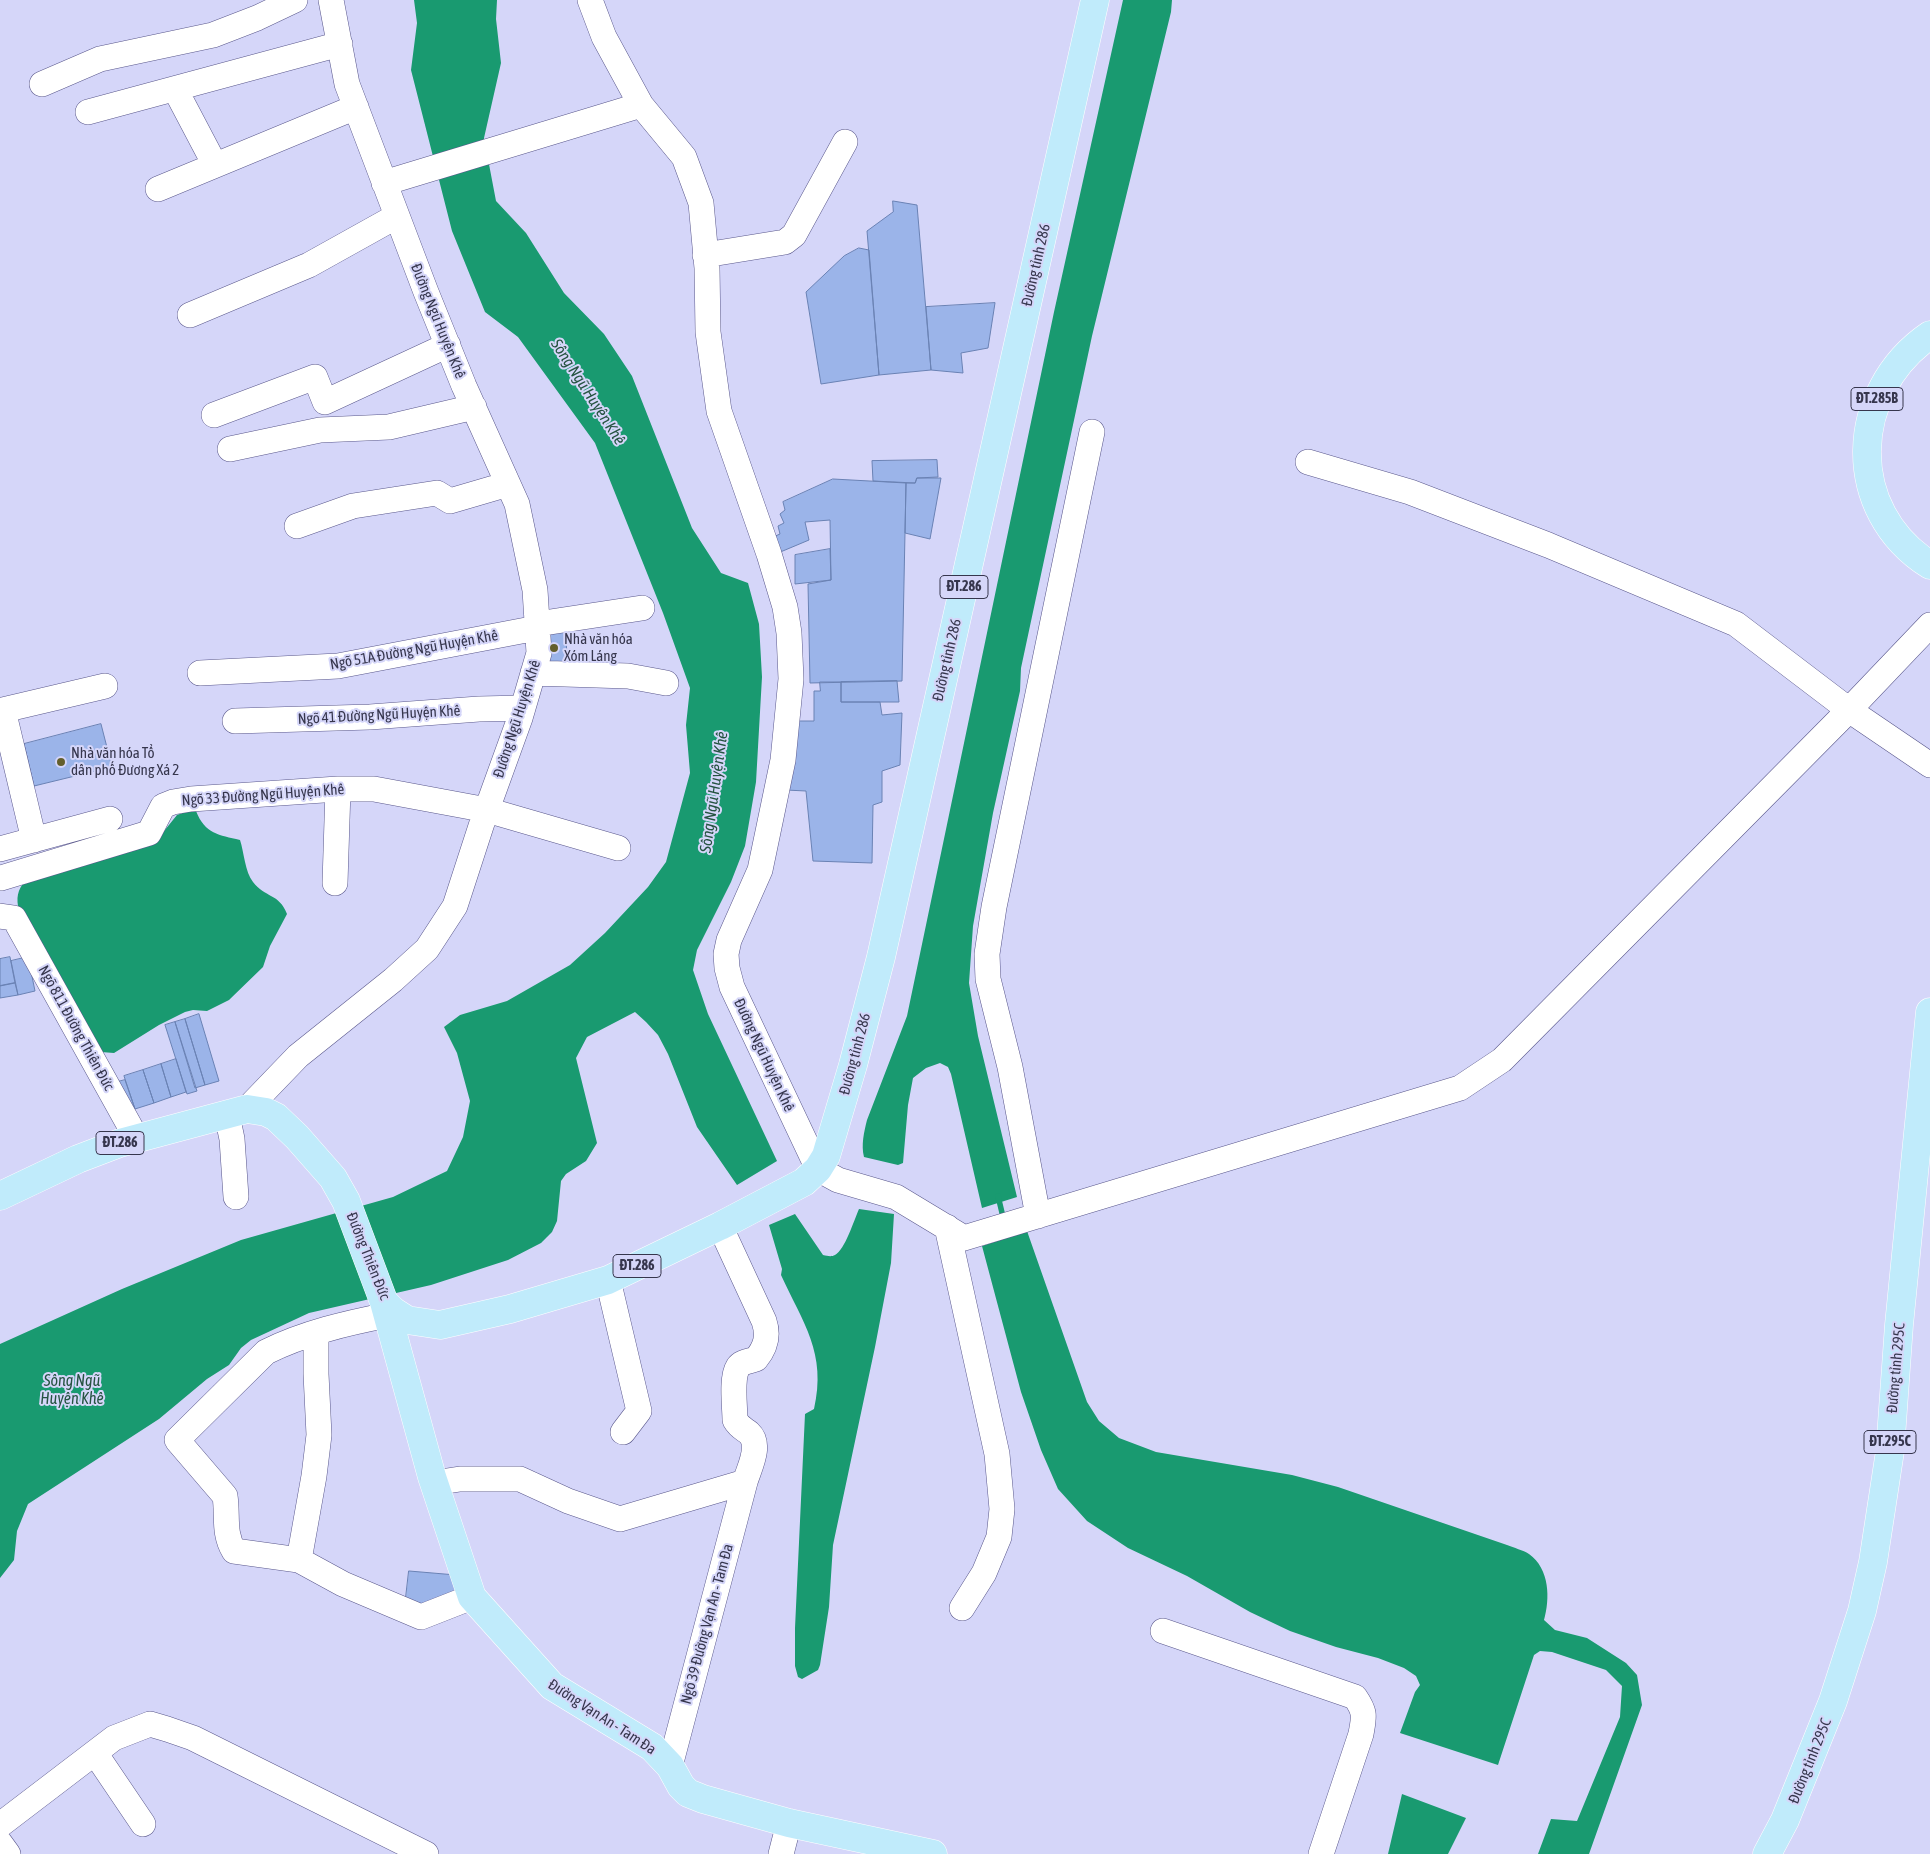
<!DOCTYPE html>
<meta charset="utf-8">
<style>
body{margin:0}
canvas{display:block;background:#d5d6f9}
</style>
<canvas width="1930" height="1854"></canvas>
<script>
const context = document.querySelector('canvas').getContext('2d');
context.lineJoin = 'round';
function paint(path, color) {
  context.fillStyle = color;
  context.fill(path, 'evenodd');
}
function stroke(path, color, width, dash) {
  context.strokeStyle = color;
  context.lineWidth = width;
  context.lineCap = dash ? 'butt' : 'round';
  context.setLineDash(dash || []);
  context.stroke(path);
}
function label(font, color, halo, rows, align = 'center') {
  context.font = font + ' "Asap Condensed",sans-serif';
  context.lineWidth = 4;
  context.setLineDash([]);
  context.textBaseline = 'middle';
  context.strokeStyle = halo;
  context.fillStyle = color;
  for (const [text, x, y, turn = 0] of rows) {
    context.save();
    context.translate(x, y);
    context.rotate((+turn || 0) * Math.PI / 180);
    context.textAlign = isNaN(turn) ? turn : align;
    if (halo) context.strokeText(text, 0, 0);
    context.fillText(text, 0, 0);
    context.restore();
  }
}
paint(new Path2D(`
 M414,0H497L496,19L501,63L484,138L496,201L526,233L564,293L604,334L632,376L692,528L721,573L748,583L759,624L762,677L756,782L745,846L731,882L697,950L693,970L708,1014L777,1161L737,1185L697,1127L668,1054L658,1035L646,1022L635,1012L587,1037L576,1058L597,1143L586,1161L566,1174L561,1181L557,1221L552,1232L541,1243L508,1260L431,1285L309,1313L251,1340L241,1348L229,1365L207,1379L159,1419L28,1504L17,1531L14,1560L0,1578V1344L122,1289L241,1240L393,1197L447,1171L463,1137L470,1101L457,1053L444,1027L460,1015L507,1001L570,965L605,933L648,887L666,862L690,773L686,725L690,688L663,613L595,443L518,337L485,312L452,231L411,70L417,23Z
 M1123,0H1172L1171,12L1092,336L1021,668L1020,691L993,813L973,926L969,983L978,1036L1017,1197L982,1208L951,1074L948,1067L940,1063L926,1068L913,1078L908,1105L903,1163L898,1165L864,1157C861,1145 864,1132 867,1120L907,1016L1054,312Z
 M191,810L196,811C205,834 219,835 240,840C244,852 245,872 253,882C265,898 279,893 287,914L270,946L263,967L229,1000L207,1011L193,1010L185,1012L159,1025L114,1053L101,1052L19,911C16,898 17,890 26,880L156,841L177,815Z
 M859,1209L894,1214L891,1263L875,1347L833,1545L829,1607L820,1665L818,1670L802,1679L798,1677L795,1666V1628L805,1414L814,1409C827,1353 803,1323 781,1275L782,1269L769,1225L795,1214L823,1255C828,1256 831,1257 835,1255C845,1250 854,1220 859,1209Z
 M1027,1231L1087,1402L1099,1421L1119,1438L1156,1452L1292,1475L1338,1487L1507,1545C1514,1548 1523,1550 1529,1554C1550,1569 1550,1599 1544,1620L1555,1630L1587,1638L1626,1663L1637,1675L1642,1705L1589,1854H1538L1551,1819L1577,1821L1620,1717L1622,1686L1606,1670L1552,1652L1540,1651L1534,1655L1498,1765L1400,1733L1415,1692L1420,1685L1416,1676L1404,1668L1378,1658L1336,1647L1290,1631L1250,1612L1187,1576L1128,1548L1087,1521L1058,1489L1041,1450L1021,1392L982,1246Z
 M1402,1794L1466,1818L1448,1854H1388Z`), '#199a70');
stroke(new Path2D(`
 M998,1196L1004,1221`), '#199a70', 5.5);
const building = new Path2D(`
 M893,201L917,205L931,370L879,375L867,231L893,212Z
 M859,248L869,250L879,375L821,384L806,292L844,256Z
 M995,303L988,348L961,353L963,373L931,370L926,307Z
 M937,460L938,477L917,478L915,483L873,481L872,461Z
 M917,478H941L930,539L905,533L906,483H915Z
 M833,479L906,483L902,681L810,683L808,584L831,580L830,520L805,522L809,540L778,553L773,537L780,534L778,526L784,523L780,514L785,510L783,502Z
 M830,549L831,580L795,584V555Z
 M565,624L568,671L542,670L543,626Z
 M897,681L899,702H841V682Z
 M820,682H841V702H880L882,715L902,713L900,765L882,771V802L873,805L872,863L813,861L806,791L786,790L794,721H814V691H820Z
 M101,724L112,767L34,786L24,744Z
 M10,957L15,983L0,986V959Z
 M28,957L35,991L18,995L11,961Z
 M15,983L18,995L0,998V986Z
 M199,1014L219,1081L205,1085L185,1019Z
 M185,1019L205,1085L195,1088L175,1022Z
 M175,1022L197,1091L187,1094L165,1025Z
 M176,1059L186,1092L171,1097L161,1064Z
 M161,1064L171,1097L154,1103L143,1070Z
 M143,1070L154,1103L135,1109L124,1076Z
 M125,1080L135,1109L124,1113L114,1083Z
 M409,1571L456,1575L463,1597L433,1608L405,1606Z`);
paint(building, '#9bb4e9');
stroke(building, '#6a82b4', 1);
const minor = new Path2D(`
 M590,0L604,37L641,105L684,157L701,203L707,268L708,332L719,411L769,554L785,607L789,633L791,679L783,760L760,870L729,940L726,954L727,968L732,987L818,1169L838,1180L896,1197L964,1238L1460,1088L1502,1060L1849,710L1930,625
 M42,84L100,59L213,35L257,18L295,0
 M175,89L215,165
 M88,112L340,44
 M384,183L641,105
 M158,189L356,107
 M705,255L785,242L794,235L845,142
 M190,315L309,265L397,216
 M214,415L315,377L325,402L448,345
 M230,449L320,430L389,427L474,407
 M1308,462L1410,492L1548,545L1736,624L1849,710L1930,765
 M297,526L353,506L437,493L450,501L508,484
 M537,624L642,608
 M200,673L338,666L537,628
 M533,673L628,676L666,683
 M235,721L370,717L479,709L523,708
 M34,840L3,710L105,686
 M0,849L110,819
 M1,878L149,833L163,806L173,802L191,799L338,789H374L487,810L618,848
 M335,883L338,789
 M0,916L14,918L137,1139
 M247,1109L298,1056L393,980L427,949L455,906L482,823L520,718L539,653L535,590L517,504L464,386L426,292L347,84L331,0
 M227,1115L232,1139L236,1197
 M1038,1216L1010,1067L988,979L987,954L994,907L1092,432
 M947,1227L997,1454L1002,1509L999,1537L984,1573L962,1608
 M608,1280L639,1411L623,1432
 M388,1315C347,1323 304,1333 266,1352L177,1440L225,1496C228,1515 223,1533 234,1551L299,1560L343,1584L421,1617L472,1597
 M434,1483L460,1479H520L568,1501L620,1519L745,1482
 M299,1560L314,1476L319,1435L316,1374V1333
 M1163,1631L1355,1697C1366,1713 1364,1716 1361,1734L1321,1854
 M95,1753L143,1824
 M670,1766L745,1482C749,1468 762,1445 749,1433C744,1429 739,1427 735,1420C735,1408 731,1378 738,1367C741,1362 750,1361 756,1359C766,1347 769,1336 764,1321L720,1226
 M0,1825L114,1738L150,1724L167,1729L193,1738L426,1854
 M0,1843L8,1854
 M781,1854L789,1823`);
const major = new Path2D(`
 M1930,335C1848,391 1844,511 1930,565
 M0,1196L78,1159L120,1143L247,1109L266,1112L276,1117L297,1137L333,1178L346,1201L384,1302L393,1311L407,1320L440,1325L510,1309L608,1280L720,1226L804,1182L818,1169L826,1156L853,1065L881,957L1095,0
 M384,1302L432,1477L472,1597L552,1686L652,1747L670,1766L681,1786L688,1793L703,1799L789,1823L933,1854
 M1767,1854L1785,1820L1833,1701L1862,1611L1873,1562L1890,1451L1899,1325L1930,1012`);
stroke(minor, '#5a588c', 26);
stroke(major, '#fff', 29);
stroke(minor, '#fff', 25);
stroke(major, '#c0ebfb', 28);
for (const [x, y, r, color] of [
 [554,648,5,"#635f2c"],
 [61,762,5,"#635f2c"]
]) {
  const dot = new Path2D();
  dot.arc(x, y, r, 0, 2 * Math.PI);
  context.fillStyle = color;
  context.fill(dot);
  stroke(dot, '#d5d6f9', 2);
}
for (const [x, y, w] of [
 [1877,399,52],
 [964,587,48],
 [120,1143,48],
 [637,1266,48],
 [1890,1442,52]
]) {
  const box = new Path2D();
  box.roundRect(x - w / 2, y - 11.5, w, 23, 4);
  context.fillStyle = '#d5d6f9';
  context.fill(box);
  stroke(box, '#36364d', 1);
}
label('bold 14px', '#36364d', null, [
 ["ĐT.285B",1877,399],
 ["ĐT.286",964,587],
 ["ĐT.286",120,1143],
 ["ĐT.286",637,1266],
 ["ĐT.295C",1890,1442]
]);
label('15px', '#36364d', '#d5d6f9', [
 ["Đường tỉnh 286",1036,265,-77],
 ["Đường Ngũ Huyện Khê",438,321,68],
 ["Ngõ 51A Đường Ngũ Huyện Khê",414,650,-10],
 ["Đường tỉnh 286",947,660,-77],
 ["Ngõ 41 Đường Ngũ Huyện Khê",379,715,-3],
 ["Đường Ngũ Huyện Khê",517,719,-72],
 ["Ngõ 33 Đường Ngũ Huyện Khê",263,795,-4],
 ["Ngõ 811 Đường Thiên Đức",76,1028,61],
 ["Đường tỉnh 286",855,1054,-75],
 ["Đường Ngũ Huyện Khê",764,1055,65],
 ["Đường Thiên Đức",368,1256,68],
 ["Đường tỉnh 295C",1896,1368,-85],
 ["Ngõ 39 Đường Vạn An - Tam Đa",707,1624,-75],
 ["Đường Vạn An - Tam Đa",602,1717,33],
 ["Đường tỉnh 295C",1810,1761,-68]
]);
label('15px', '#36364d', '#d5d6f9', [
 ["Nhà văn hóa",564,639],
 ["Xóm Láng",564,656],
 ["Nhà văn hóa Tổ",71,753],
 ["dân phố Đương Xá 2",71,770]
], 'left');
label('italic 16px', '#255341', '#d5d6f9', [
 ["Sông Ngũ Huyện Khê",588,392,57],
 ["Sông Ngũ Huyện Khê",714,792,-82],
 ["Sông Ngũ",72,1381],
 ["Huyện Khê",72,1399]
]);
</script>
